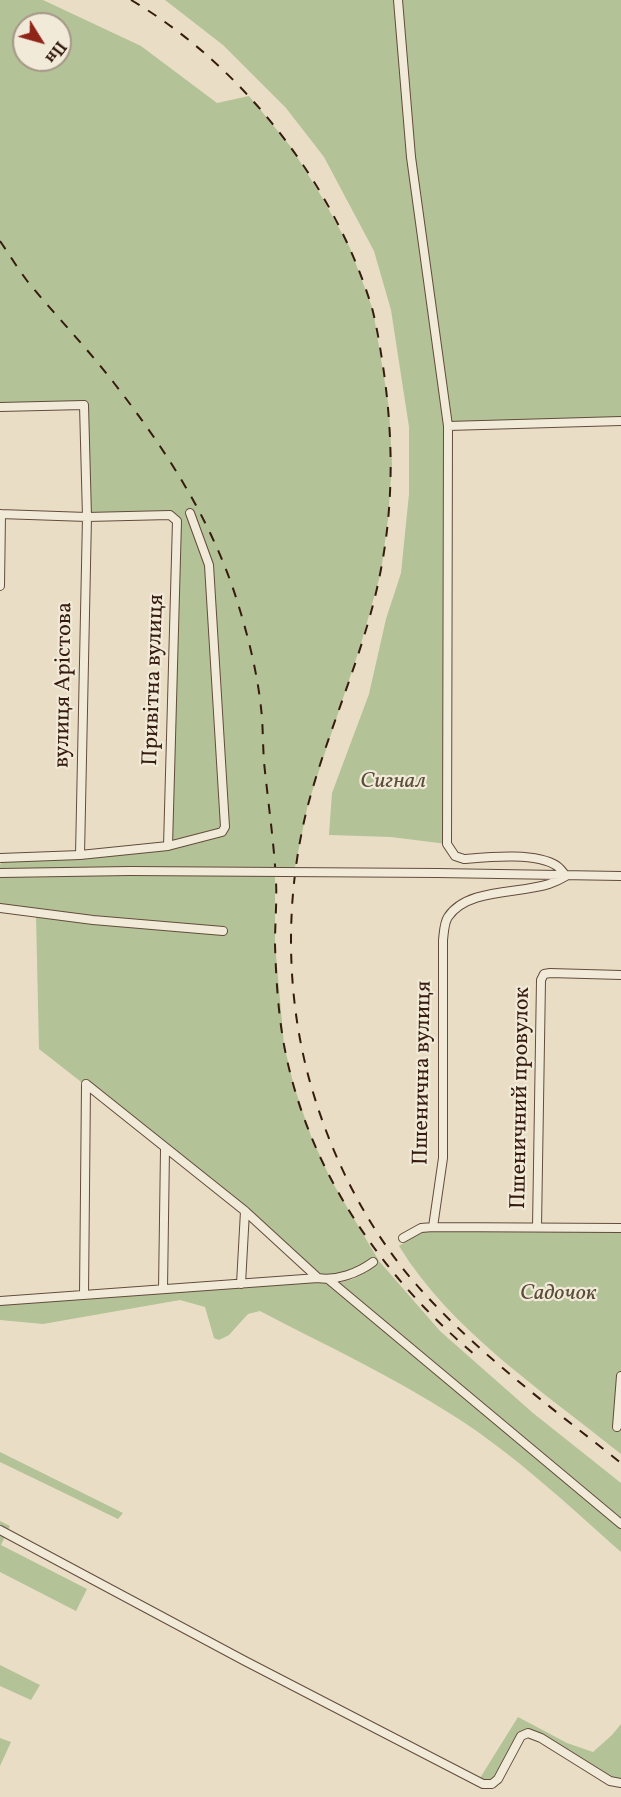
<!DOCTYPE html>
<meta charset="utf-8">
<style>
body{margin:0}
#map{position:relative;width:621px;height:1797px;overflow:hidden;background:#e9dec5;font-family:Vollkorn,serif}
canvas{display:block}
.north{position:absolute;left:12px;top:12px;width:60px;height:60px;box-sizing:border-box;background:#f1ead9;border:2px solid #a69788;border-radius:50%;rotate:127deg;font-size:16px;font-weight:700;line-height:24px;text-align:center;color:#361b0f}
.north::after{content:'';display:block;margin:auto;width:21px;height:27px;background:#8f2418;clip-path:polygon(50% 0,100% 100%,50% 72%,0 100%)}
</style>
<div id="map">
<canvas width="621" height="1797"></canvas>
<div class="north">Пн</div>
</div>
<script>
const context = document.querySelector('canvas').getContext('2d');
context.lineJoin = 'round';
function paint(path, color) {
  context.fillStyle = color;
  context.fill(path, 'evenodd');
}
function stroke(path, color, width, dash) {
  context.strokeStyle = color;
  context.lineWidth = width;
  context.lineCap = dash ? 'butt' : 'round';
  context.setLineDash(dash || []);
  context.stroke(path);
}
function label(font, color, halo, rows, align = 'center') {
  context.font = font + ' Vollkorn,serif';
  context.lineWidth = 4.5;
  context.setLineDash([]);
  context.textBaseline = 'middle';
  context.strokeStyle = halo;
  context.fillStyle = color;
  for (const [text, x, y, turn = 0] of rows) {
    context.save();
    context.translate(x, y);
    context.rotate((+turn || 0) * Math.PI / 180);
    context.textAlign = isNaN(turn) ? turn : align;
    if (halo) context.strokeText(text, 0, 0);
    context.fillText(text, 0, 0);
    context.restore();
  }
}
paint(new Path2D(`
 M0,0H43L141,46L217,103L249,96L291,147L323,199L350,248L373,310L389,408L392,464L388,519L381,572L361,644L308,804L294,872H275V944L284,1045L294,1086L311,1136L331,1180L379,1261L440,1331L533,1413L621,1483V1552C568,1505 514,1454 454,1416C392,1376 325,1345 260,1311L248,1314L229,1335L219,1340L214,1338L205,1307L180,1300L43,1324L0,1320V1301L317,1278L245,1210L39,1049L36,916L0,908V865L4,858L168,846L174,516L87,517L84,405L0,407ZM24,24H60V60H24ZM376,1263C366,1276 337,1289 320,1279L349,1275Z
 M165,0H621V421L448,426L447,844L391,837L329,835L332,793L369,694L386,619L401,573L409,494V427L391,310L374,251L324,157L286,108L223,45Z
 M436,1229L621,1232V1454C544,1392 451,1331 399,1246L422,1231Z
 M0,1452L109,1506L123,1513L118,1519L0,1462Z
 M0,1521L10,1526L1,1545L87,1589L76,1611L0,1572Z
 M0,1665L40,1685L31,1700L0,1686Z
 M518,1717L567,1743L593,1752L612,1735L621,1724V1787L533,1736L523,1737L501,1784L480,1778Z
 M0,1738L11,1742L0,1766Z`), '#b3c297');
const minor = new Path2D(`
 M398,0L411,157L448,426L447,844L455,856L464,859C488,857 536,852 557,866C560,868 563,872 566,876
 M0,407L84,405L87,517L80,855
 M448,426L621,421
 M0,514L87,517L170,515L177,521L168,846
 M0,586L1,514
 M0,858L80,855L168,846L222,832L225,827L209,565L190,513
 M0,873L130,871
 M438,873L621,876
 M0,908L93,920L223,931
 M86,1084L245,1211L318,1278
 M433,1227L443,1158V940C444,932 444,923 448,917C467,888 519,894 549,884C555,882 561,879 566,876
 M537,1227L541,980L544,974L550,973L621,975
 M403,1238L421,1228L433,1227L621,1228
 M328,1279L621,1524
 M241,1284L245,1211
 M163,1289L165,1149
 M84,1295L86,1084
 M0,1301L318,1278C337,1281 358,1273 373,1262
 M617,1427L621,1376
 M0,1530L245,1661L483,1784H492L498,1779L521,1736L528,1733L541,1738L610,1781L621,1783`);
stroke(minor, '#634c3c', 10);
stroke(minor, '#f1ead9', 8);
stroke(new Path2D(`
 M131,0C242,65 335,185 372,308C377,327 380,347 383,366C393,434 394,502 381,569C366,650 329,726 308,805C285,894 285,993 310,1082C331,1157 369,1233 422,1291C481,1356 552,1408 621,1463
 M0,241C9,254 18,269 28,282C56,316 87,348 114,383C167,451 214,524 239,607C250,643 259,681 262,718C263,733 263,748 264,762C268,802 274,842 276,881C277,902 275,923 275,944C276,977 278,1012 284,1045C307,1168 380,1275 475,1355`), '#361b0f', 2, [10, 10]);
const minorBridge = new Path2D(`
 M130,871L438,873`);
stroke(minorBridge, '#634c3c', 10, []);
stroke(minorBridge, '#f1ead9', 8);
label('22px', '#361b0f', '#f1ead9', [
 ["Привітна вулиця",155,680,-88],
 ["вулиця Арістова",65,685,-89],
 ["Пшенична вулиця",424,1073,-89],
 ["Пшеничний провулок",522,1098,-89]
]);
label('italic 22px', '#5c4d38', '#f1ead9', [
 ["Сигнал",393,783],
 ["Садочок",558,1295]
]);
</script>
